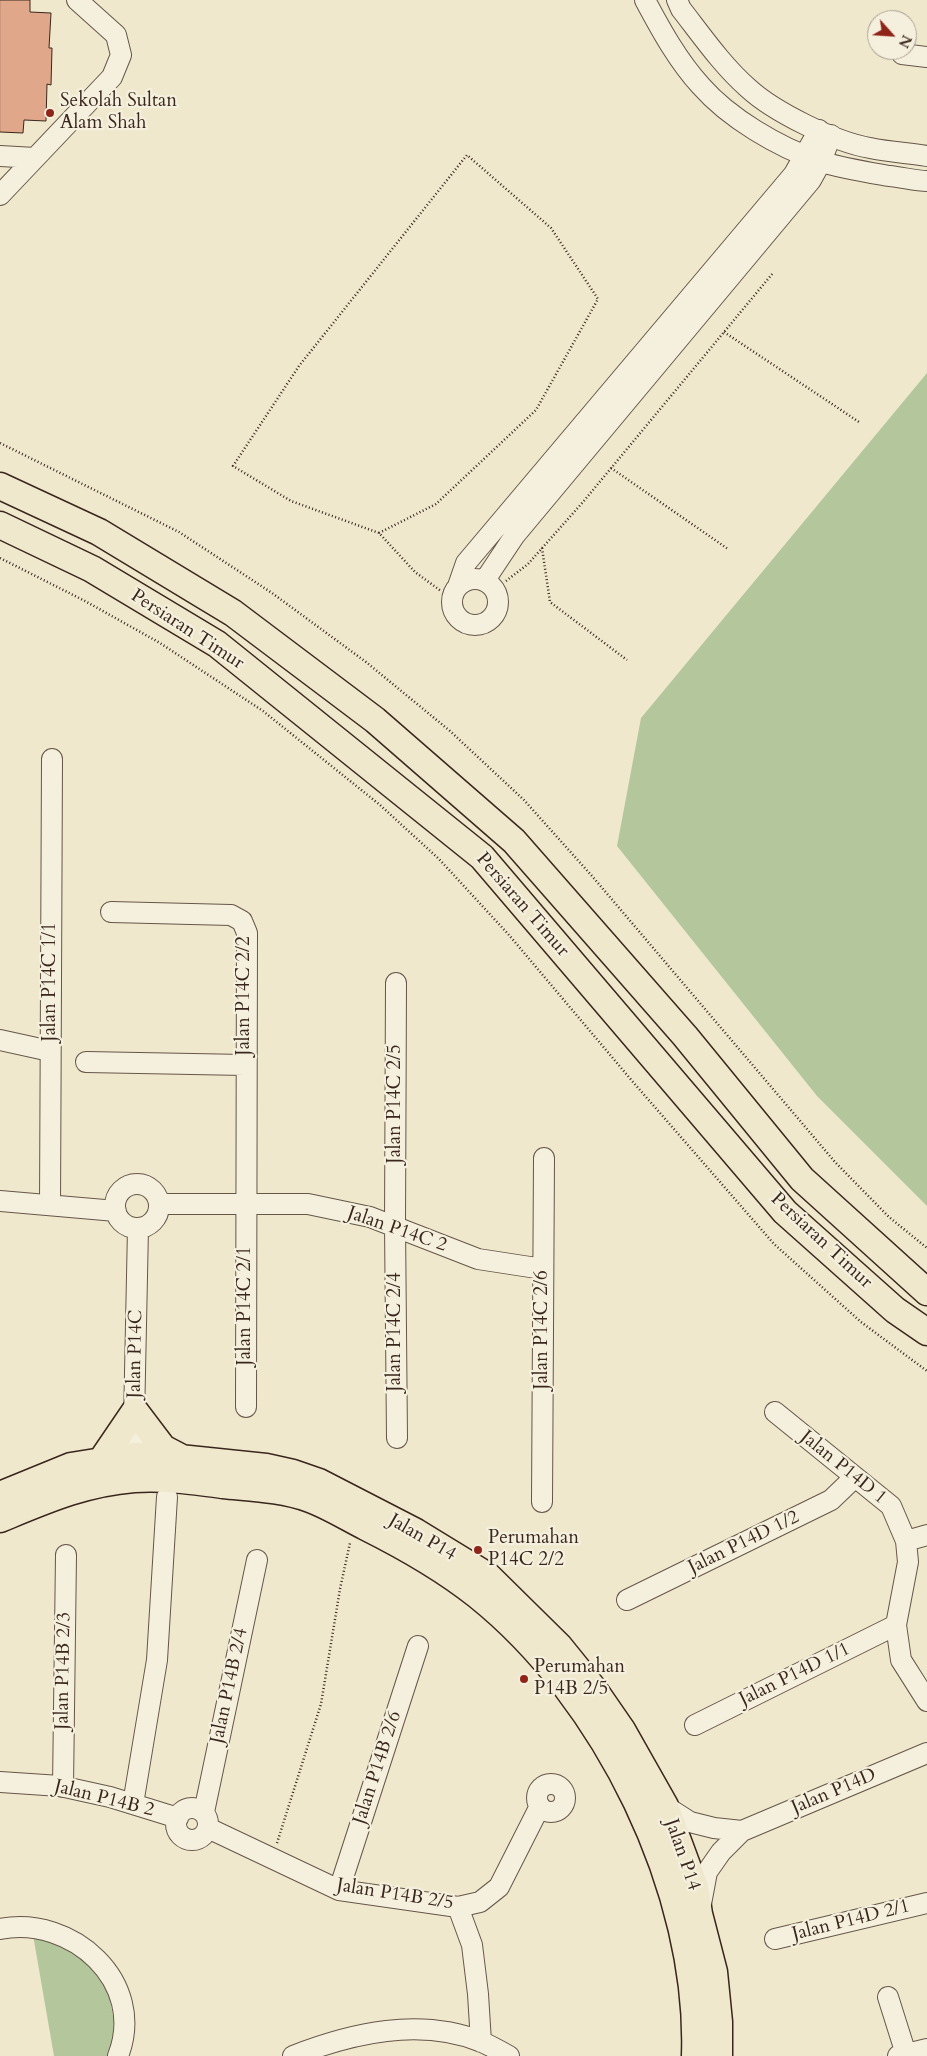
<!DOCTYPE html>
<style>
body{margin:0}
#map{position:relative;width:927px;height:2056px;overflow:hidden;background:#efe8cd;font-family:Cardo,serif}
canvas{display:block}
.north{position:absolute;left:867px;top:10px;width:50px;height:50px;box-sizing:border-box;background:#f5f0de;border:1px solid #aa9f90;border-radius:50%;rotate:116deg;font-size:14px;font-weight:700;line-height:20px;text-align:center;color:#39261c}
.north::after{content:'';display:block;margin:auto;width:18px;height:22px;background:#8f2418;clip-path:polygon(50% 0,100% 100%,50% 72%,0 100%)}
</style>
<div id="map">
<canvas width="927" height="2056"></canvas>
<div class="north">N</div>
</div>
<script>
const context = document.querySelector('canvas').getContext('2d');
context.lineJoin = 'round';
function paint(path, color) {
  context.fillStyle = color;
  context.fill(path, 'evenodd');
}
function stroke(path, color, width, dash) {
  context.strokeStyle = color;
  context.lineWidth = width;
  context.lineCap = dash ? 'butt' : 'round';
  context.setLineDash(dash || []);
  context.stroke(path);
}
function label(font, color, halo, rows, align = 'center') {
  context.font = font + ' Cardo,serif';
  context.lineWidth = 4.5;
  context.setLineDash([]);
  context.textBaseline = 'middle';
  context.strokeStyle = halo;
  context.fillStyle = color;
  for (const [text, x, y, turn = 0] of rows) {
    context.save();
    context.translate(x, y);
    context.rotate((+turn || 0) * Math.PI / 180);
    context.textAlign = isNaN(turn) ? turn : align;
    if (halo) context.strokeText(text, 0, 0);
    context.fillText(text, 0, 0);
    context.restore();
  }
}
paint(new Path2D(`
 M927,373V1206L817,1096L617,846L641,718Z
 M33,1935L70,1950L87,1962L108,1990L114,2021L112,2044L108,2056H54Z`), '#b4c79c');
const building = new Path2D(`
 M0,0H30V12L51,13L49,48H52L51,85L47,84L46,121L24,120L23,133L0,132Z`);
paint(building, '#e1a78a');
stroke(building, '#39261c', 1);
const minor = new Path2D(`
 M645,0C661,30 678,61 701,86C729,118 778,147 819,161C841,168 866,172 889,176C902,177 915,181 927,181
 M677,0L681,9C702,36 722,65 748,88C774,112 835,142 870,148C889,152 908,153 927,156
 M902,54L927,57
 M0,156L35,158
 M0,195L112,77L121,55L116,35L77,0
 M452 602a23 23 0 1 1 46 0a23 23 0 1 1-46 0Z
 M485,580L515,535L811,180L821,162L831,135
 M458,586L466,563L794,174L819,130
 M111,912L231,915L242,921L247,933L246,1407
 M396,983L395,1225L397,1438
 M0,1040L50,1051
 M86,1062L245,1065
 M115 1206a22 22 0 1 1 44 0a22 22 0 1 1-44 0Z
 M0,1201L116,1211
 M160,1204H308L370,1217L478,1259L543,1269
 M50,1205L52,759
 M775,1412L891,1506L906,1541L908,1562L896,1625L901,1660L927,1701
 M133,1469L138,1228
 M542,1502L544,1158
 M906,1541L927,1535
 M627,1600L831,1500L855,1477
 M695,1725L896,1625
 M0,1782L60,1786L110,1797L178,1818
 M537 1798a14 14 0 1 1 28 0a14 14 0 1 1-28 0Z
 M63,1787L66,1555
 M133,1804L157,1660L167,1497
 M665,1806L690,1822L714,1828L742,1831
 M176 1824a16 16 0 1 1 32 0a16 16 0 1 1-32 0Z
 M204,1812L257,1560
 M208,1828L339,1890L458,1907L480,1902L499,1887L540,1806
 M339,1890L418,1646
 M701,1904L707,1872L721,1852L742,1831L927,1753
 M458,1907L472,1945L478,1994L481,2042
 M0,1929C72,1915 147,1982 118,2056
 M775,1939L927,1903
 M888,1997L906,2054
 M293,2056C352,2033 420,2017 482,2042C491,2046 500,2051 509,2056
 M898,2056L927,2049`);
const major = new Path2D(`
 M0,486L99,532L233,613L375,720L514,841L685,1036L802,1179L927,1292
 M0,525L92,569L217,644L482,857L785,1212L895,1310L927,1332
 M101,1461L135,1411L163,1448L184,1459
 M0,1495L71,1466L133,1456L170,1457L266,1467L293,1473L319,1482L416,1532L488,1576L559,1646L593,1688L622,1730L665,1806L695,1887L699,1914L714,1972L719,2022V2056
 M0,1519C46,1500 84,1483 134,1479C164,1477 193,1481 223,1485C252,1488 282,1489 310,1499C329,1506 348,1518 366,1527C404,1546 443,1568 477,1595C606,1698 701,1891 695,2056`);
stroke(minor, '#665648', 22);
stroke(major, '#39261c', 29);
stroke(new Path2D(`
 M724,332L859,422
 M0,443L179,532L272,593L366,662L450,731L524,800L592,876L835,1162L889,1217L927,1248
 M611,468L728,549
 M379,533L436,504L536,410L598,299L551,228L467,155L299,366L233,466L291,501L379,533L415,572L441,591
 M542,548L550,602L627,660
 M0,558L85,601L160,643L263,711L380,805L439,859L509,935L633,1082L774,1244L861,1322L927,1371
 M506,581L528,564L583,502L773,273
 M277,1843L321,1704L340,1589L350,1543`), '#39261c', 2.5, [1, 2.5]);
stroke(minor, '#f5f0de', 20);
stroke(major, '#efe8cd', 26);
for (const [x, y, r, color] of [
 [50,113,5,"#8f2418"],
 [478,1550,5,"#8f2418"],
 [524,1679,5,"#8f2418"]
]) {
  const dot = new Path2D();
  dot.arc(x, y, r, 0, 2 * Math.PI);
  context.fillStyle = color;
  context.fill(dot);
  stroke(dot, '#f5f0de', 2);
}
label('19px', '#39261c', '#f5f0de', [
 ["Sekolah Sultan",60,102],
 ["Alam Shah",60,124],
 ["Perumahan",488,1539],
 ["P14C 2/2",488,1561],
 ["Perumahan",534,1668],
 ["P14B 2/5",534,1690]
], 'left');
label('19px', '#39261c', '#f5f0de', [
 ["Persiaran Timur",187,630,33],
 ["Persiaran Timur",522,905,49],
 ["Jalan P14C 1/1",51,982,-90],
 ["Jalan P14C 2/2",245,996,-90],
 ["Jalan P14C 2/5",396,1104,-90],
 ["Jalan P14C 2",397,1230,19],
 ["Persiaran Timur",821,1241,43],
 ["Jalan P14C 2/1",246,1306,-90],
 ["Jalan P14C 2/6",543,1330,-90],
 ["Jalan P14C 2/4",396,1332,-90],
 ["Jalan P14C",136,1354,-89],
 ["Jalan P14D 1",843,1468,39],
 ["Jalan P14",422,1538,30],
 ["Jalan P14D 1/2",744,1543,-26],
 ["Jalan P14B 2/3",64,1671,-89],
 ["Jalan P14D 1/1",795,1675,-26],
 ["Jalan P14B 2/4",230,1686,-78],
 ["Jalan P14B 2/6",378,1768,-72],
 ["Jalan P14D",834,1792,-23],
 ["Jalan P14B 2",104,1799,14],
 ["Jalan P14",682,1855,71],
 ["Jalan P14B 2/5",395,1895,9],
 ["Jalan P14D 2/1",851,1921,-14]
]);
</script>
